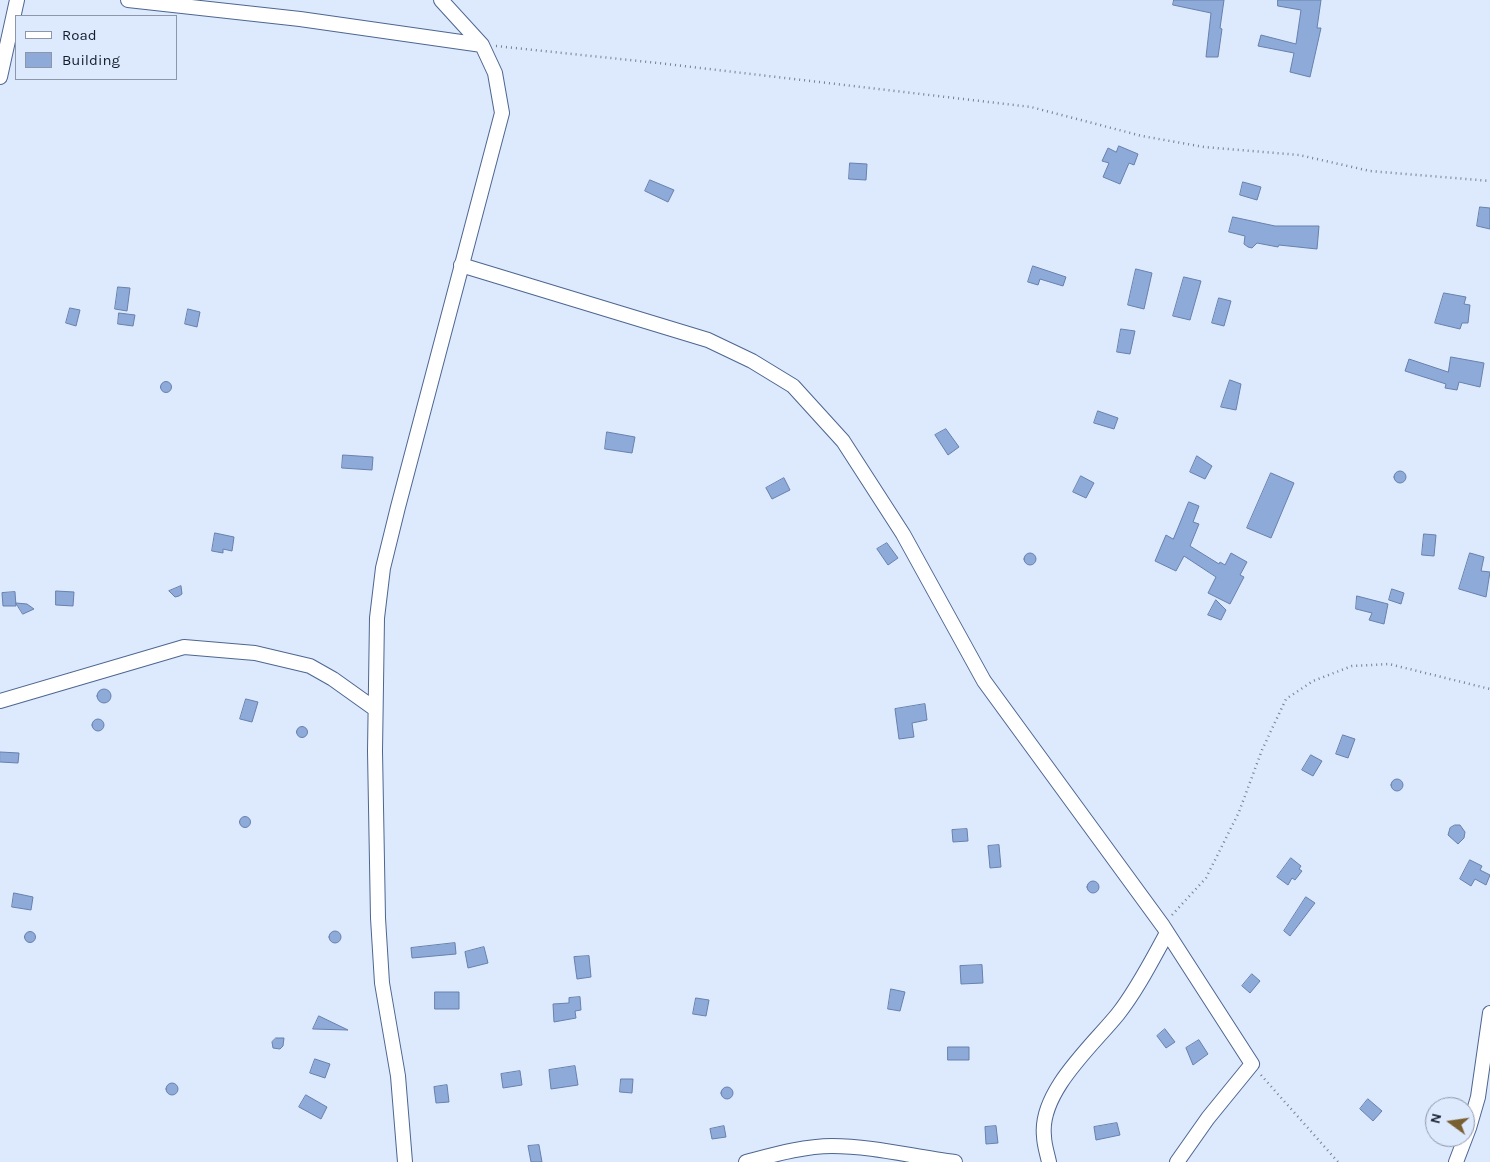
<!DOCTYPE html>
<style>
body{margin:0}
#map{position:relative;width:1490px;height:1162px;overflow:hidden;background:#dde9fc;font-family:Karla,sans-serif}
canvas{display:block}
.legend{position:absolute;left:15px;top:15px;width:162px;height:65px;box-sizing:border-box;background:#dde9fc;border:1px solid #8c97aa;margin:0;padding:6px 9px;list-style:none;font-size:15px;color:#121d2e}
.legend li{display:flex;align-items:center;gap:10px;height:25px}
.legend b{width:25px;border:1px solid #8c97aa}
.north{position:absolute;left:1425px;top:1097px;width:50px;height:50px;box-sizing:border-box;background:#dde9fc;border:1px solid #8c97aa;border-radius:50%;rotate:284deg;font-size:14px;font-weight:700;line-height:20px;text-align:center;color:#121d2e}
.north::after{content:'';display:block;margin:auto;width:18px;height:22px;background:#796031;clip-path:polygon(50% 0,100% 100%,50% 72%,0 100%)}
</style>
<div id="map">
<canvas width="1490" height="1162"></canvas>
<ul class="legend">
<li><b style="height:6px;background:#fff"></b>Road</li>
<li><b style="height:14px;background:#8eaad9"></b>Building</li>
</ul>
<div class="north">N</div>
</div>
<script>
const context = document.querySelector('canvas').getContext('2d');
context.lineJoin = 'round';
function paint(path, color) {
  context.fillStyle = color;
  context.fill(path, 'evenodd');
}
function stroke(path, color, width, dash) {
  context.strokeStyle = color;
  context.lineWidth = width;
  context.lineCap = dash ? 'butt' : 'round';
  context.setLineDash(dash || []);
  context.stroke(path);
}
const building = new Path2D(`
 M1174,0H1224L1220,28L1222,29L1218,57H1206L1211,13L1173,5Z
 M1278,0H1321L1317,28H1321L1310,77L1290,72L1294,53L1258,46L1261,35L1296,44L1301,10L1278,6Z
 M1119,146L1138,154L1134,165L1129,163L1120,184L1103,177L1109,163L1102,161L1108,148L1116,152Z
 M850,163L867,164L866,180L849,179Z
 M650,180L674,190L668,202L645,191Z
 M1243,182L1261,187L1257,200L1240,195Z
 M1480,207L1490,208V229L1477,226Z
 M1233,217L1275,226H1319L1317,249L1279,245L1278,247L1257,243L1252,248L1248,247L1244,244L1245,236L1229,232Z
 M1033,266L1066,277L1063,286L1040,279L1038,285L1028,282Z
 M1136,269L1152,273L1144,309L1128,305Z
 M1184,277L1201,281L1190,320L1173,316Z
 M118,287L130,288L127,311L115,309Z
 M1444,293L1466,297L1464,304L1470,305L1468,323H1462L1460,329L1435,323Z
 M1219,298L1231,301L1224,326L1212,323Z
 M70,308L80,310L76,326L66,323Z
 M188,309L200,312L197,327L185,324Z
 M119,313L135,315L133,326L118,324Z
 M1121,329L1135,331L1130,354L1117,352Z
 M1451,357L1484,363L1480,387L1459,382L1457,390L1445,388L1446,384L1405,371L1409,359L1448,372Z
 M1230,380L1241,384L1236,410L1221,407Z
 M160.5 387a5.5 5.5 0 1 1 11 0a5.5 5.5 0 1 1-11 0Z
 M1098,411L1118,418L1114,429L1094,423Z
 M946,429L959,447L948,455L935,435Z
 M607,432L635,437L632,453L605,449Z
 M343,455L373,457L372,470L342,468Z
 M1197,456L1212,466L1205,479L1190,472Z
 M1394 477a6 6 0 1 1 12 0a6 6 0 1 1-12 0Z
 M1271,473L1294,483L1271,538L1247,528Z
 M1081,476L1094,483L1086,498L1073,492Z
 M784,478L790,490L772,499L766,488Z
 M1189,502L1199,506L1193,522L1199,524L1190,546L1219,564L1220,562L1225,565L1231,553L1247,562L1240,575L1244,577L1230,604L1208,593L1216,577L1184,556L1176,571L1155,561L1166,535L1173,539Z
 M215,533L234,537L232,551L223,549V553L212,551Z
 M1424,534L1436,535L1434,556L1422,555Z
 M887,543L898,558L888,565L877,549Z
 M1024 559a6 6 0 1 1 12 0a6 6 0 1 1-12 0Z
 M1470,553L1484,557L1481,571L1490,572L1486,597L1459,589Z
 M181,586L182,594L179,596L175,597L169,591Z
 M1392,589L1404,593L1401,604L1389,600Z
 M56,591L74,592L73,606L56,605Z
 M15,592L16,606H3L2,593Z
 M1357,596L1388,604L1384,624L1369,620L1372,613L1356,609Z
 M1216,600L1226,610L1221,620L1208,615Z
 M16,603L27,604L34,609L23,614Z
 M97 696a7 7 0 1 1 14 0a7 7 0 1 1-14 0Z
 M246,699L258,702L252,722L240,719Z
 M925,704L927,720L912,723L914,737L899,739L895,709Z
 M92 725a6 6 0 1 1 12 0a6 6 0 1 1-12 0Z
 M296.5 732a5.5 5.5 0 1 1 11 0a5.5 5.5 0 1 1-11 0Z
 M1343,735L1355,739L1348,758L1336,754Z
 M0,752L19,753L18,763L0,762Z
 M1311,755L1322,761L1313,776L1302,770Z
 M1391 785a6 6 0 1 1 12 0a6 6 0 1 1-12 0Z
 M239.5 822a5.5 5.5 0 1 1 11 0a5.5 5.5 0 1 1-11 0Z
 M1455,825H1460L1465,832L1464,838L1458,844L1448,835L1450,828Z
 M967,829L968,841L953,842L952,830Z
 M999,845L1001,867L990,868L988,846Z
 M1291,858L1301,866L1299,869L1302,871L1295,880L1292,878L1288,885L1277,877Z
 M1470,860L1482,866L1480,870L1490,875L1486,885L1475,879L1471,886L1460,879Z
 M1087 887a6 6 0 1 1 12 0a6 6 0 1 1-12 0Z
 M14,893L33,897L31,910L12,907Z
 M1306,897L1315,903L1290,936L1284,931Z
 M329 937a6 6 0 1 1 12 0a6 6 0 1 1-12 0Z
 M24.5 937a5.5 5.5 0 1 1 11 0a5.5 5.5 0 1 1-11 0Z
 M455,943L456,954L412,958L411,948Z
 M484,947L488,963L468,968L465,952Z
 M589,956L591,977L577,979L574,957Z
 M982,965L983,983L961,984L960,966Z
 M1252,974L1260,981L1250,993L1242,986Z
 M891,989L905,992L900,1011L888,1009Z
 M435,992H459V1009H435Z
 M580,997L581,1010L575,1011L576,1018L554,1022L553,1004L569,1003V998Z
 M696,998L709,1000L706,1016L693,1014Z
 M319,1016L348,1030L313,1029Z
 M1165,1029L1175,1042L1166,1048L1157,1036Z
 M276,1038H284L283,1046L280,1049L273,1048L272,1042Z
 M1199,1040L1208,1054L1193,1065L1186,1048Z
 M948,1047H969V1060H948Z
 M315,1059L330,1064L325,1078L310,1073Z
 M575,1066L578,1085L551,1089L549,1070Z
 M520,1071L522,1085L503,1088L501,1074Z
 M621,1079H633L632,1093L620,1092Z
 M166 1089a6 6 0 1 1 12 0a6 6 0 1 1-12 0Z
 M447,1085L449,1102L436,1103L434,1087Z
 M721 1093a6 6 0 1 1 12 0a6 6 0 1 1-12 0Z
 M306,1095L327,1107L321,1119L299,1107Z
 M1368,1099L1382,1111L1373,1121L1360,1109Z
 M1117,1123L1120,1135L1096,1140L1094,1127Z
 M724,1126L726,1137L712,1139L710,1129Z
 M996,1126L998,1143L986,1144L985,1127Z
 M539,1145L542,1162H531L528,1146Z`);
paint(building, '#8eaad9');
stroke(building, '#6781ad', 1);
const street = new Path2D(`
 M128,0L300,19L482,45
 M0,77L17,0
 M461,265L708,340L752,361L793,386L843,441L903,534L984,681L1163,926L1252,1064L1208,1118L1177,1162
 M0,701L184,647L255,653L310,666L333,679L375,709
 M405,1162L398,1076L382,983L378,918L375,751L377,618L383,568L398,507L502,113L495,73L482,45L441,0
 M746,1162C773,1155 804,1146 832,1146C873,1146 914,1157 955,1162
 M1049,1162C1047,1153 1044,1144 1044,1136C1039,1092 1093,1045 1118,1014C1137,990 1152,960 1167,933
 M1456,1162L1469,1128L1478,1097L1490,1013`);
stroke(street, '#4d6691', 16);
stroke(new Path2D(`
 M496,46L658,63L1031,107L1142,136L1204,147L1299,155L1370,171L1490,181
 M1172,915L1206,878L1239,812L1262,750L1286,699L1313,681L1352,666L1389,664L1490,689
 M1261,1075L1338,1162`), '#747f91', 2.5, [1, 4]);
stroke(street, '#fff', 14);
</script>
